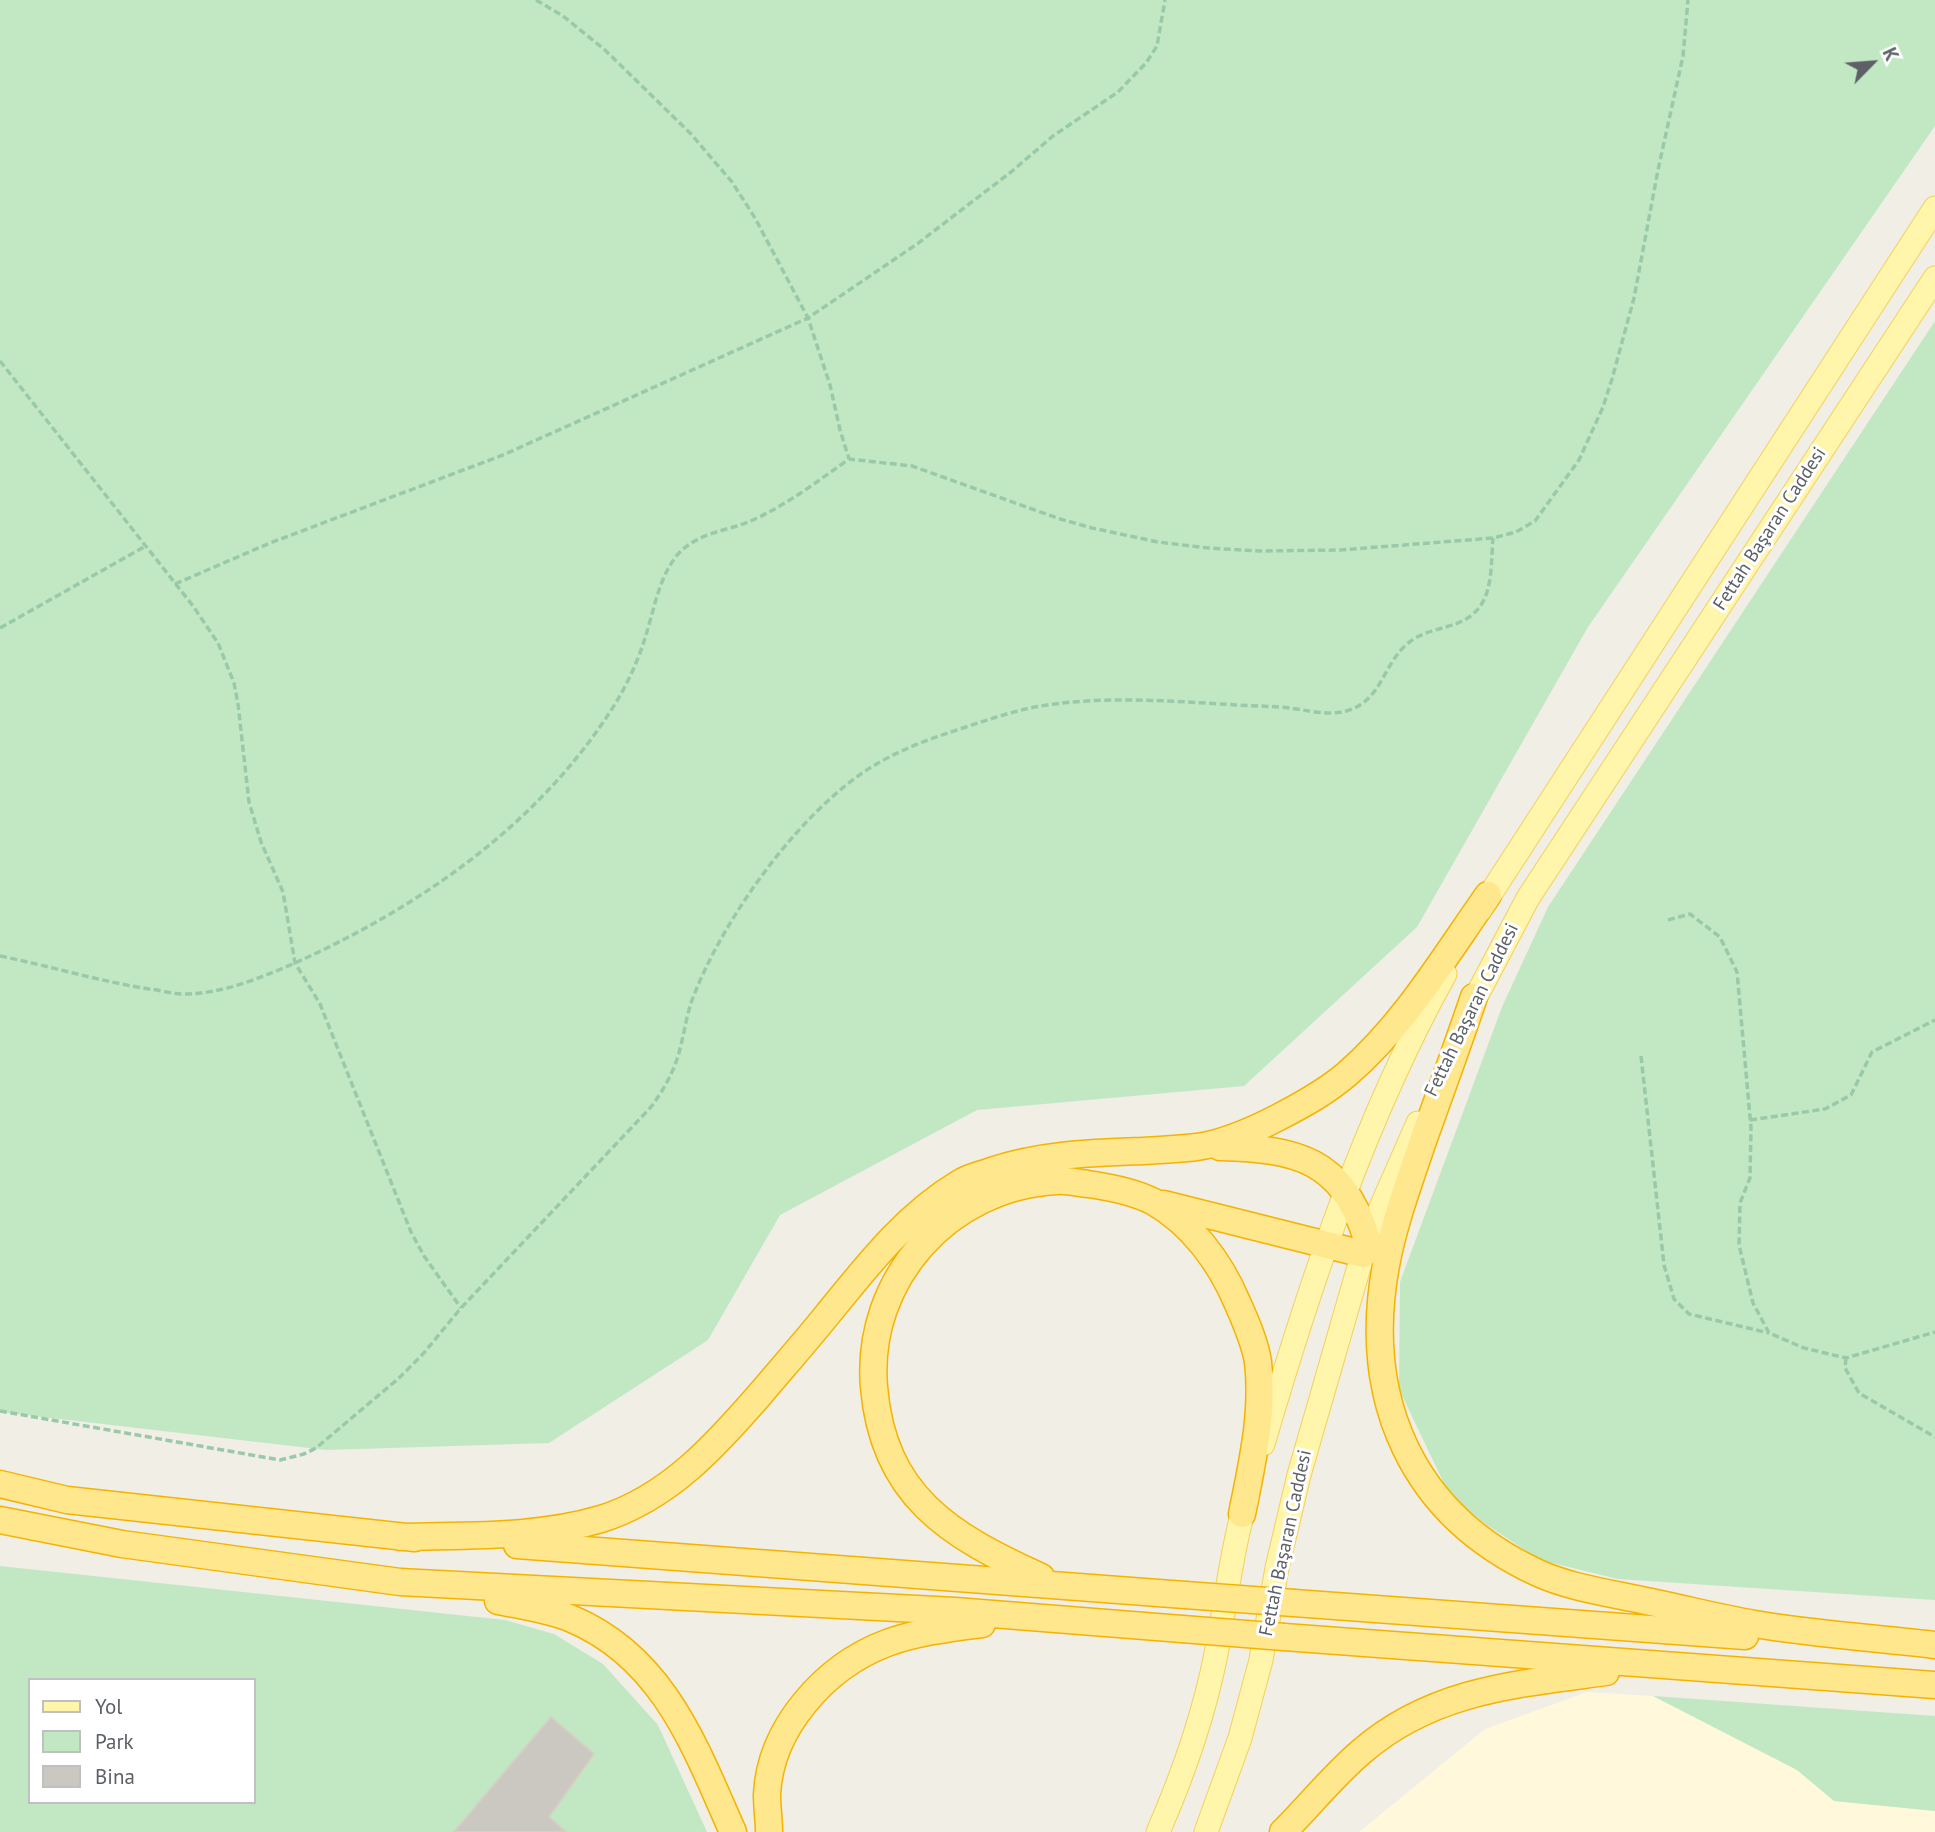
<!DOCTYPE html>
<meta charset="utf-8">
<style>
body{margin:0}
#map{position:relative;width:1935px;height:1832px;overflow:hidden;background:#f0eee5;font-family:"PT Sans",sans-serif}
canvas{display:block}
.legend{position:absolute;left:28px;top:1678px;width:228px;height:126px;box-sizing:border-box;background:#fff;border:2px solid #bec0c2;margin:0;padding:9px 12px;list-style:none;font-size:21px;color:#5d6166}
.legend li{display:flex;align-items:center;gap:14px;height:35px}
.legend b{width:35px;border:2px solid #bec0c2}
.north{position:absolute;left:1837px;top:28px;width:70px;height:70px;-webkit-text-stroke:5px #fff;paint-order:stroke;rotate:65deg;font-size:19px;font-weight:700;line-height:28px;text-align:center;color:#5d6166}
.north::after{content:'';display:block;margin:auto;width:24px;height:32px;background:#5d6166;clip-path:polygon(50% 0,100% 100%,50% 72%,0 100%)}
</style>
<div id="map">
<canvas width="1935" height="1832"></canvas>
<ul class="legend">
<li><b style="height:9px;background:#fff5ab"></b>Yol</li>
<li><b style="height:19px;background:#c1e8c3"></b>Park</li>
<li><b style="height:19px;background:#cbc8c2"></b>Bina</li>
</ul>
<div class="north">K</div>
</div>
<script>
const context = document.querySelector('canvas').getContext('2d');
context.lineJoin = 'round';
function paint(path, color) {
  context.fillStyle = color;
  context.fill(path, 'evenodd');
}
function stroke(path, color, width, dash) {
  context.strokeStyle = color;
  context.lineWidth = width;
  context.lineCap = dash ? 'butt' : 'round';
  context.setLineDash(dash || []);
  context.stroke(path);
}
function label(font, color, halo, rows, align = 'center') {
  context.font = font + ' "PT Sans",sans-serif';
  context.lineWidth = 6;
  context.setLineDash([]);
  context.textBaseline = 'middle';
  context.strokeStyle = halo;
  context.fillStyle = color;
  for (const [text, x, y, turn = 0] of rows) {
    context.save();
    context.translate(x, y);
    context.rotate((+turn || 0) * Math.PI / 180);
    context.textAlign = isNaN(turn) ? turn : align;
    if (halo) context.strokeText(text, 0, 0);
    context.fillText(text, 0, 0);
    context.restore();
  }
}
paint(new Path2D(`
 M1587,1692L1653,1696L1797,1770L1834,1801L1935,1811V1832H1359L1485,1729Z`), '#fff8db');
paint(new Path2D(`
 M0,0H1935V126L1588,627L1417,927L1244,1086L977,1110L780,1215L708,1340L549,1443L326,1450L0,1412Z
 M1935,321V1600L1618,1579L1540,1560L1487,1525L1450,1496L1399,1389L1400,1282L1502,1007L1548,907Z
 M0,1566L505,1620L554,1634L603,1664L658,1725L707,1832H0ZM30,1680H254V1802H30Z
 M1653,1696L1935,1716V1811L1834,1801L1797,1770Z`), '#c1e8c3');
const building = new Path2D(`
 M551,1717L594,1754L549,1817L566,1832H454Z`);
paint(building, '#cbc8c2');
stroke(building, '#d5d0c3', 2);
const major = new Path2D(`
 M1480,910L1935,208
 M1468,1012L1528,898L1935,278
 M1263,1444C1310,1284 1364,1120 1445,974
 M1158,1832C1183,1775 1204,1715 1216,1654C1226,1602 1232,1548 1247,1497
 M1206,1832L1240,1738L1261,1660L1277,1568L1299,1475L1367,1239L1418,1123`);
const highway = new Path2D(`
 M1474,997C1458,1044 1441,1091 1424,1138C1410,1180 1394,1222 1386,1265C1361,1400 1412,1515 1538,1573C1571,1588 1610,1593 1646,1601C1682,1608 1718,1618 1755,1624C1814,1634 1875,1638 1935,1645
 M1220,1147C1297,1149 1342,1159 1367,1239
 M1164,1204L1363,1254
 M0,1484L67,1500L415,1538
 M0,1520L122,1544L400,1582L955,1611L1182,1629
 M401,1537C467,1535 537,1538 601,1519C669,1498 717,1444 762,1392C784,1366 806,1341 827,1315C867,1266 905,1216 960,1183C969,1177 981,1175 991,1171C1041,1154 1091,1153 1143,1151C1161,1150 1179,1149 1197,1147C1225,1143 1254,1130 1279,1117C1302,1105 1326,1092 1347,1074C1404,1025 1445,956 1488,895
 M517,1545L1185,1595
 M1041,1577C950,1536 883,1496 874,1387C865,1279 949,1187 1056,1181C1066,1180 1078,1183 1088,1184C1109,1187 1135,1192 1154,1202C1192,1224 1220,1262 1237,1302C1245,1320 1255,1342 1258,1362C1264,1413 1252,1464 1242,1514
 M498,1601C523,1606 548,1609 572,1619C664,1658 695,1747 733,1832
 M1294,1603L1745,1636
 M1284,1637L1935,1685
 M769,1832C769,1820 767,1807 767,1795C770,1727 826,1666 887,1643C917,1632 951,1628 982,1624
 M1283,1832C1309,1806 1333,1776 1361,1752C1432,1690 1517,1684 1606,1672`);
stroke(major, '#f5d059', 25);
stroke(highway, '#f5b300', 29);
stroke(new Path2D(`
 M536,0L563,16L605,50L691,134L732,182L755,218L808,318L830,385L840,430L849,459
 M0,361L193,606L218,643L234,683L238,704L249,802L261,842L283,892L295,963L320,1004L411,1232L424,1256L461,1308
 M175,584L270,543L503,455L808,318L917,244L1011,172L1053,136L1118,92L1146,63L1157,46L1165,0
 M0,628L144,547
 M1668,920L1690,914L1720,937L1737,972L1751,1128L1750,1178L1740,1203L1739,1245L1753,1303L1769,1333L1804,1348L1846,1358L1935,1332
 M0,956C50,966 98,981 149,989C159,990 170,993 181,994C223,995 268,975 306,958C426,902 537,824 610,712C625,689 637,664 645,638C654,611 659,575 679,553C699,532 728,531 753,520C788,504 818,481 849,459L912,466L1060,519L1092,528L1158,542L1208,548L1259,551L1340,550L1493,538L1516,532L1535,521L1579,460L1603,407L1612,379L1634,298L1658,170L1683,56L1688,0
 M1641,1056L1664,1265L1674,1299L1689,1314L1769,1333
 M1750,1120L1825,1109L1851,1095L1872,1052L1935,1020
 M1846,1358L1845,1368L1859,1393L1935,1437
 M0,1411L280,1460L304,1454L316,1448L398,1379L423,1354L461,1308L651,1107C661,1093 670,1079 676,1062C684,1040 685,1017 694,995C725,916 800,811 873,766C901,749 932,738 963,728C987,720 1010,712 1035,707C1102,695 1170,701 1237,705C1254,706 1271,706 1289,708C1306,710 1328,716 1346,711C1381,702 1383,665 1406,645C1428,624 1463,632 1481,605C1493,587 1491,559 1493,538`), '#9ac9a9', 3.5, [7, 3.5]);
stroke(major, '#fff5ab', 23);
stroke(highway, '#ffe78d', 26);
const highwayBridge = new Path2D(`
 M1185,1595L1294,1603
 M1182,1629L1284,1637`);
stroke(highwayBridge, '#f5b300', 29, []);
stroke(highwayBridge, '#ffe78d', 26);
label('19px', '#5d6166', '#fff', [
 ["Fettah Başaran Caddesi",1770,529,-57],
 ["Fettah Başaran Caddesi",1472,1010,-64],
 ["Fettah Başaran Caddesi",1286,1543,-78]
]);
</script>
